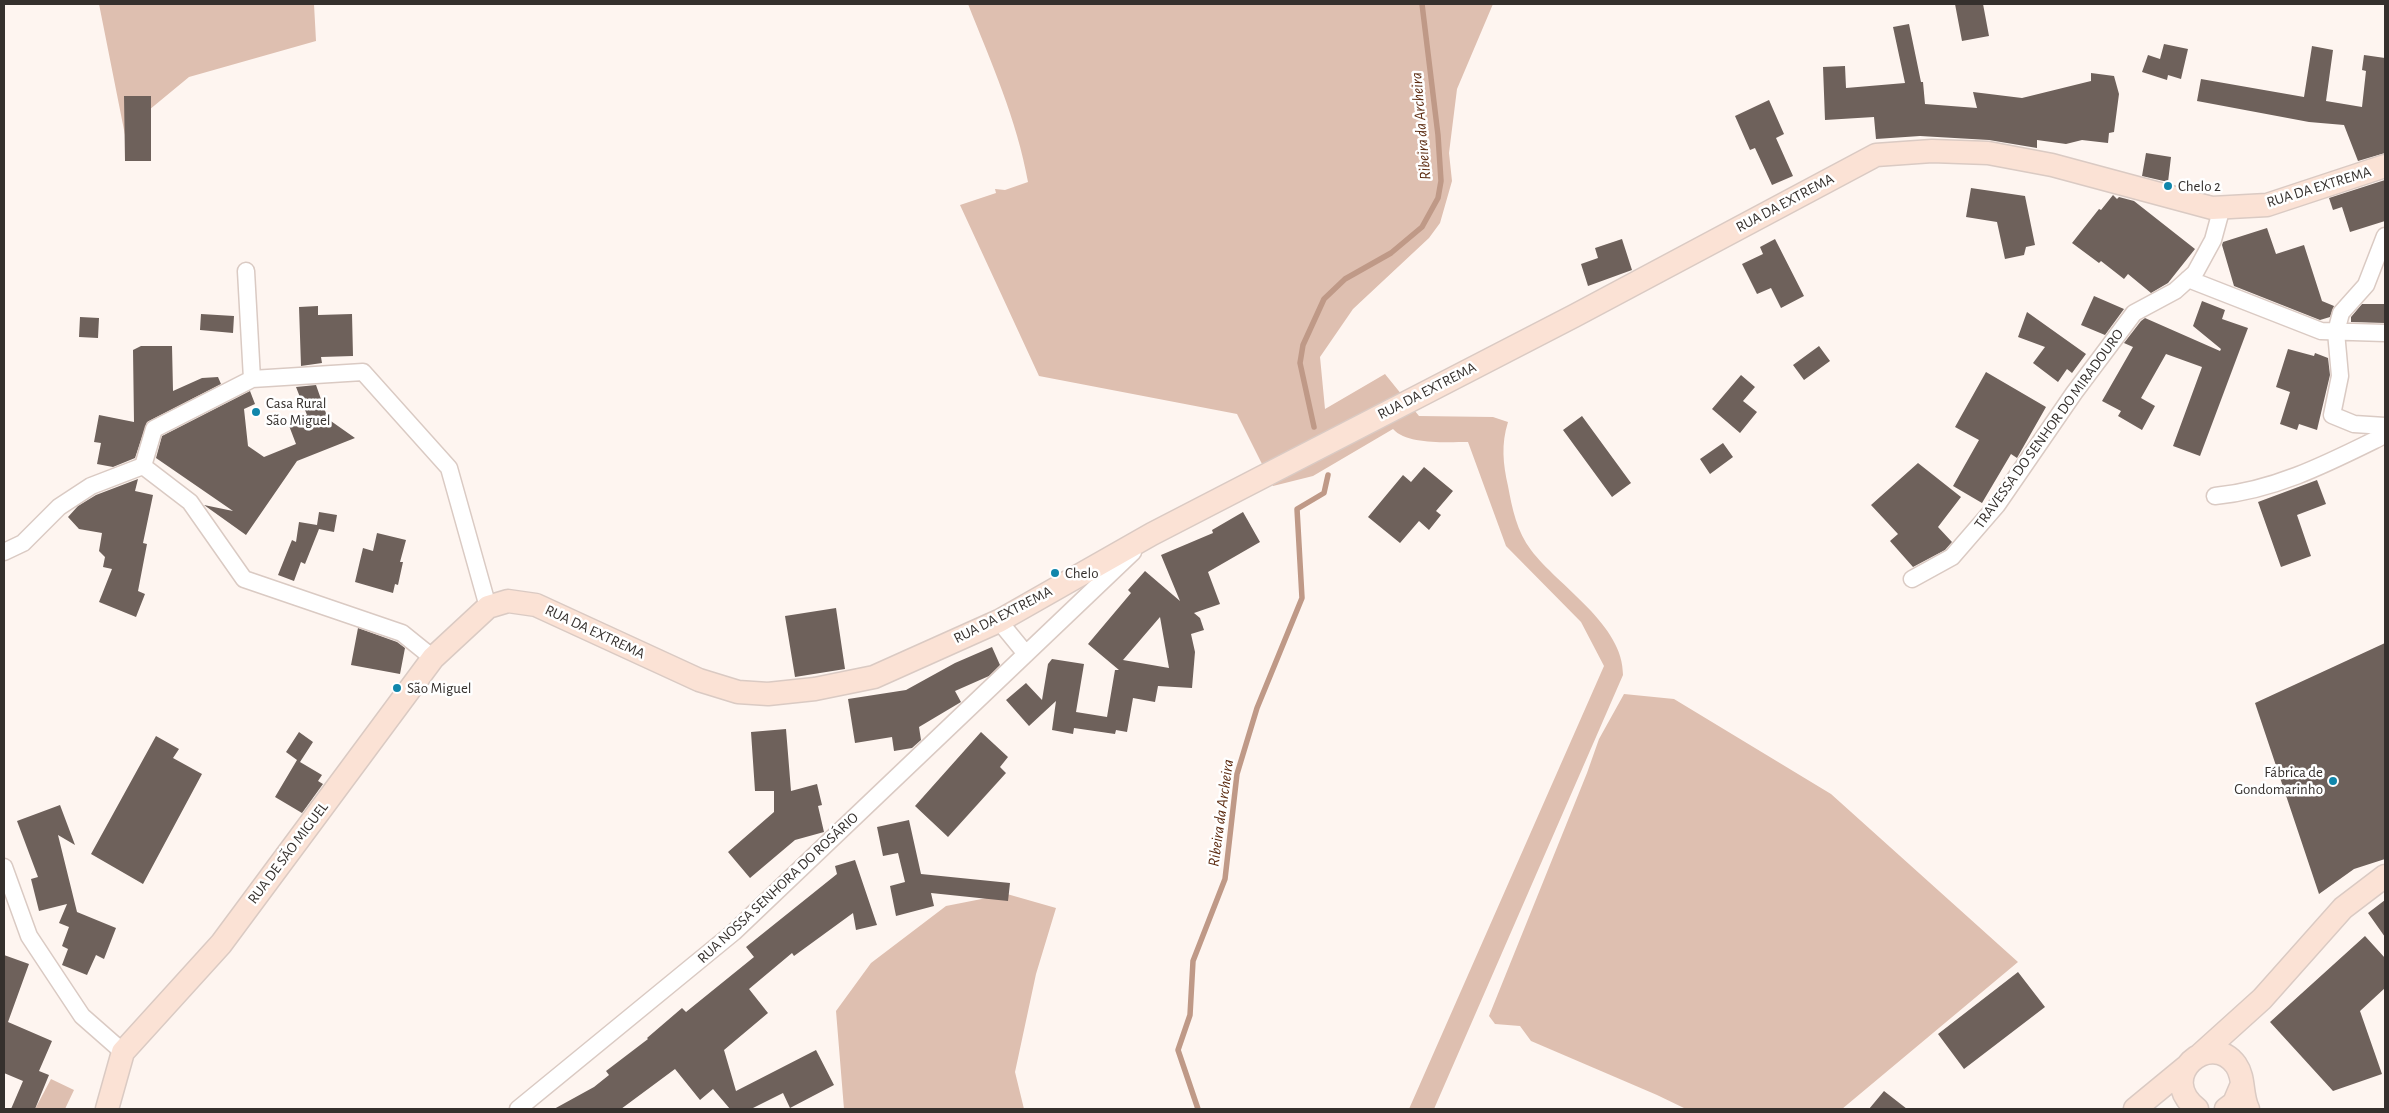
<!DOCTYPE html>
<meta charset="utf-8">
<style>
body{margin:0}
#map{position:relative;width:2389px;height:1113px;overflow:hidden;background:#fef5f0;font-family:"Alegreya Sans",sans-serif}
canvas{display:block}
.frame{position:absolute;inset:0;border:5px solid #35302d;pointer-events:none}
</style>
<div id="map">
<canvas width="2389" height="1113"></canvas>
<div class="frame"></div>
</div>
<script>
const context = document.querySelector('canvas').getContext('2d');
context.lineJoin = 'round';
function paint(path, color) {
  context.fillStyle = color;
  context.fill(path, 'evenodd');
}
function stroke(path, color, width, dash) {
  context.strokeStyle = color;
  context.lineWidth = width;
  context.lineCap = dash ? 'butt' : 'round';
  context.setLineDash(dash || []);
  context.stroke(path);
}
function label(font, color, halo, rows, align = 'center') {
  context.font = font + ' "Alegreya Sans",sans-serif';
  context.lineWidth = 5;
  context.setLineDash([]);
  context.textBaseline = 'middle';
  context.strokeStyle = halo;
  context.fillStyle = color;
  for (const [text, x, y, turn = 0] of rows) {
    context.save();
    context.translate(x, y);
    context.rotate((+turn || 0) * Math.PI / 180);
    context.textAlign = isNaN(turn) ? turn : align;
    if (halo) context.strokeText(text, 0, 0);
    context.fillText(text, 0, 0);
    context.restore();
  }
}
paint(new Path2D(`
 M99,4H314L316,41L189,77L126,129L125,135Z
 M968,4H1493L1457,89L1449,153L1452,181L1440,223L1429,238L1353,309L1320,357L1325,409L1385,374L1419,416L1493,417L1508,422C1501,444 1503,464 1508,486C1512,508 1517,532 1531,550C1558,586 1624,625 1623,675L1434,1109H1409L1604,666L1581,622L1506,546L1468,442C1447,442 1407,445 1393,429L1313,476L1273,486L1237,414L1039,376L960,205L996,193L995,189L1005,190L1028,182C1017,120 991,62 968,4Z
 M1624,694L1674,699L1831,794L2018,962L1842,1109H1686L1657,1095L1531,1041L1520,1026L1495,1024L1489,1016L1587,773L1599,739Z
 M1007,894L1056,908L1036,974L1015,1072L1024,1109H844L836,1011L871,963L946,906Z
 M51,1079L74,1090L65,1109H35Z`), '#debfb0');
stroke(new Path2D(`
 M1314,427L1300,363L1303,345L1324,299L1345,279L1391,253L1422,227L1438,198L1441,181L1438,135L1422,4
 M1198,1109L1178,1050L1190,1015L1193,961L1225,879L1237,774L1257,708L1302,598L1297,509L1324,493L1328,475`), '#bf9987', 5.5);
paint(new Path2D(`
 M1955,4H1983L1989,36L1962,41Z
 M1909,24L1921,82H1923L1925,104L1977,108L1973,92L2022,98L2091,81V73L2114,76L2119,94L2114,132L2109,133L2108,143L2082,140L2066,144L2037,140V148L1989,140L1920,136L1876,139L1874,117L1825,120L1823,67L1845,66L1846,88L1905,83L1893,27Z
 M2164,44L2188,49L2181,79L2168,75L2167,80L2142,72L2148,55L2160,59Z
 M2312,46L2333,50L2326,101L2362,107L2366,71L2362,70L2364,55L2385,58V153L2358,161L2344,125L2309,122L2197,101L2201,79L2304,97Z
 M124,96H151V161H125Z
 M1769,100L1784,134L1776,138L1793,176L1772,185L1755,148L1750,150L1735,116Z
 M2146,153L2171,157L2168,182L2142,176Z
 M2385,180V221L2350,232L2342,207L2333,210L2329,198Z
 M1971,188L2025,196L2035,245L2026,247L2024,255L2005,259L1997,222L1966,217Z
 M2113,195L2117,199L2119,197L2134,201L2195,249L2168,283L2151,293L2128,274L2124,279L2101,261L2099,263L2072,243L2099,209L2101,210Z
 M2267,228L2276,254L2304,245L2322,301L2334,306L2330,317L2320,320L2234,286L2222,245L2223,242Z
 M1622,239L1632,270L1588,286L1581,264L1598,258L1595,248Z
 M1775,239L1804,296L1781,308L1771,288L1757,294L1742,264L1763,254L1760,247Z
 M2094,296L2124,309L2105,335L2081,325Z
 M2202,301L2225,310L2222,319L2248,328L2200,456L2173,446L2202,367L2166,354L2141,398L2155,406L2142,430L2118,416L2121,411L2102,401L2133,347L2124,343L2141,321L2145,318L2220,351L2221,349L2193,326Z
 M2362,304H2385V323L2351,322V317Z
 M318,306V315L352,314L353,356L321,357L322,363L301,366L299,307Z
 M2027,312L2086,354L2072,373L2067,369L2058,382L2033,363L2045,347L2018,337Z
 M201,314L234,316L233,333L200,330Z
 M80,317L99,318L98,338L79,337Z
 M141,346H172L173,391L202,378L218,377L221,384L147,422L135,458L113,467L97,464L101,443L94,442L99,415L134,422L133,350Z
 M1819,346L1830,361L1804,380L1793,365Z
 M2288,349L2314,356L2315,353L2328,358L2330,375L2317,430L2299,424L2297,430L2280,424L2290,392L2276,387Z
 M1986,372L2046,407L2017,458L2011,454L1982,503L1953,486L1979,440L1955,427Z
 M1741,375L1755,387L1743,401L1757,412L1740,433L1712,409Z
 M316,385L328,419L355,438L297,461L246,535L204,505L233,511L156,458L162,436L250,391L255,404L244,409L248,446L264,457L296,444L288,423L307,415L296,387Z
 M1582,416L1631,483L1612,497L1563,430Z
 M1723,443L1733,457L1710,474L1700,459Z
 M1918,463L1961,497L1938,527L1952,542L1945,550L1913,567L1890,541L1898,534L1871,505Z
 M1424,467L1453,491L1436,511L1441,515L1429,530L1419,521L1400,543L1368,517L1403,475L1411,482Z
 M138,479L135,491L153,495L143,543L147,544L138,591L145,594L136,617L99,602L112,569L103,567L105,557L99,551L102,533L79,529L68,517L78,506L96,495Z
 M2317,480L2326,504L2297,515L2311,556L2281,567L2258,502Z
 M319,512L337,515L334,532L319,529L305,564L301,562L294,581L278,575L292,540L296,542L299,522L317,525Z
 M1243,512L1260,542L1208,572L1220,604L1194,613L1200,618L1204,630L1191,634L1195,652L1192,688L1158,686L1155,702L1133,698L1127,732L1116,730L1115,734L1074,728L1073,734L1052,730L1056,701L1029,726L1006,700L1026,683L1042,700L1048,664L1052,659L1084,664L1076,712L1107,717L1115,670H1119L1088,644L1131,593L1128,590L1145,571L1180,601L1161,555L1213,533L1212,530ZM1160,617L1169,668L1123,660Z
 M377,533L406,540L400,562H403L398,585L395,584L393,593L355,582L363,548L373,551Z
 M836,608L845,669L795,677L785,616Z
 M358,628L397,642L405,648L400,674L351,665Z
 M2385,643V859L2354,869L2319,894L2255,703Z
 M992,647L1000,665L989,676L955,691L961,702L919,727L921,740L912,748L894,751L892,737L855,743L848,699L906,690L955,663Z
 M786,729L791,791L817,784L822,805L818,806L824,832L795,840L750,878L728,852L774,812V791H755L751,732Z
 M299,732L313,742L300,762L322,775L318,781L323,784L302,813L275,797L297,760L286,752Z
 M981,732L1008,757L1000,767L1006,773L948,837L915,806Z
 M156,736L179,749L173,758L202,774L143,884L91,854Z
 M60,805L75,845L58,835L77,912L116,928L104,959L96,955L87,975L62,965L68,949L62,946L69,927L59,923L67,904L39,911L31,879L38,877L17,821Z
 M909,820L921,874L1010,883L1008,901L931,893L934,906L896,916L890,886L905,882L898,853L883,856L877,827Z
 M855,860L877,925L856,930L853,913L794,956L792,953L749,989L768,1013L724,1050L736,1091L816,1050L834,1085L790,1108L783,1093L751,1109H730L713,1089L700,1100L675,1069L621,1109H554L594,1087L609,1075L606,1071L648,1039L647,1038L682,1008L686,1012L754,957L746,947L837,874L835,866Z
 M2385,900V937L2368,913Z
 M2365,936L2385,958V988L2360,1011L2382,1074L2333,1091L2270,1022Z
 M4,955L29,964L8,1022L52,1041L39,1071L49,1075L35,1109H11L23,1081L4,1073Z
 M2018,972L2045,1007L1964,1069L1938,1034Z
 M1884,1091L1907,1109H1869Z`), '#6e615b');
const street = new Path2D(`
 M2385,236L2366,285L2341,313L2336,332L2340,376L2332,415L2354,424L2385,426
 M246,271L252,379
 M2188,279L2321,331L2385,333
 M143,466L154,429L252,379L363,372L449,468L488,607
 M143,466L190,502L244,579L402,633L433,658
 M2215,496C2277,490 2330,462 2385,435
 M4,552L23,543L59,507L91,486L143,466
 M1912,579L1952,557L1997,505L2074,393L2134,313L2175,291L2195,273L2213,240L2222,207
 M999,621L1026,654
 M4,867L29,936L82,1016L123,1052
 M518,1109L734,932L1133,552`);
const secondary = new Path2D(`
 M2201,1054L2262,999L2343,908L2385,876
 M107,1109L123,1052L221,944L433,658L488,607L508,601L536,605L699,680L738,692L768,694L815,689L874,677L999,621L1152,534L1574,316L1876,155L1932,151L1988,153L2052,165L2212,208L2267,205L2385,166
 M2135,1109L2186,1067
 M2197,1109C2155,1077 2210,1029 2236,1065C2245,1078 2241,1095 2248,1109
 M2226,1109L2234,1103L2242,1084`);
stroke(street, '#dacac3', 19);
stroke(secondary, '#dacac3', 25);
stroke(street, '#fff', 16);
stroke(secondary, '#fbe2d5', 22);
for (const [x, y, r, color] of [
 [2168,186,5,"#1086ab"],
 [256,412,5,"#1086ab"],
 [1055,573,5,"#1086ab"],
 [397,688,5,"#1086ab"],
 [2333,781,5,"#1086ab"]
]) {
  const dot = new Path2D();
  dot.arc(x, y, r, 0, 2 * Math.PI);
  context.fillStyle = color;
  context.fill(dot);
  stroke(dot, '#fff', 2);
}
label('15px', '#35302d', '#fff', [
 ["Chelo 2",2178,186],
 ["Casa Rural",266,403],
 ["São Miguel",266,420],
 ["Chelo",1065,573],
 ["São Miguel",407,688],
 ["Fábrica de",2323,772,"right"],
 ["Gondomarinho",2323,789,"right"]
], 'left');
label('15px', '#35302d', '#fff', [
 ["RUA DA EXTREMA",2319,187,-17],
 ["RUA DA EXTREMA",1785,203,-28],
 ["RUA DA EXTREMA",1427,391,-27],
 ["TRAVESSA DO SENHOR DO MIRADOURO",2049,429,-54],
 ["RUA DA EXTREMA",1003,615,-27],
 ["RUA DA EXTREMA",595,632,25],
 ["RUA DE SÃO MIGUEL",288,853,-53],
 ["RUA NOSSA SENHORA DO ROSÁRIO",778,888,-43]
]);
label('italic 16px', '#5c2b10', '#fff', [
 ["Ribeira da Archeira",1421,126,-95],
 ["Ribeira da Archeira",1221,813,-82]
]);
</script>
